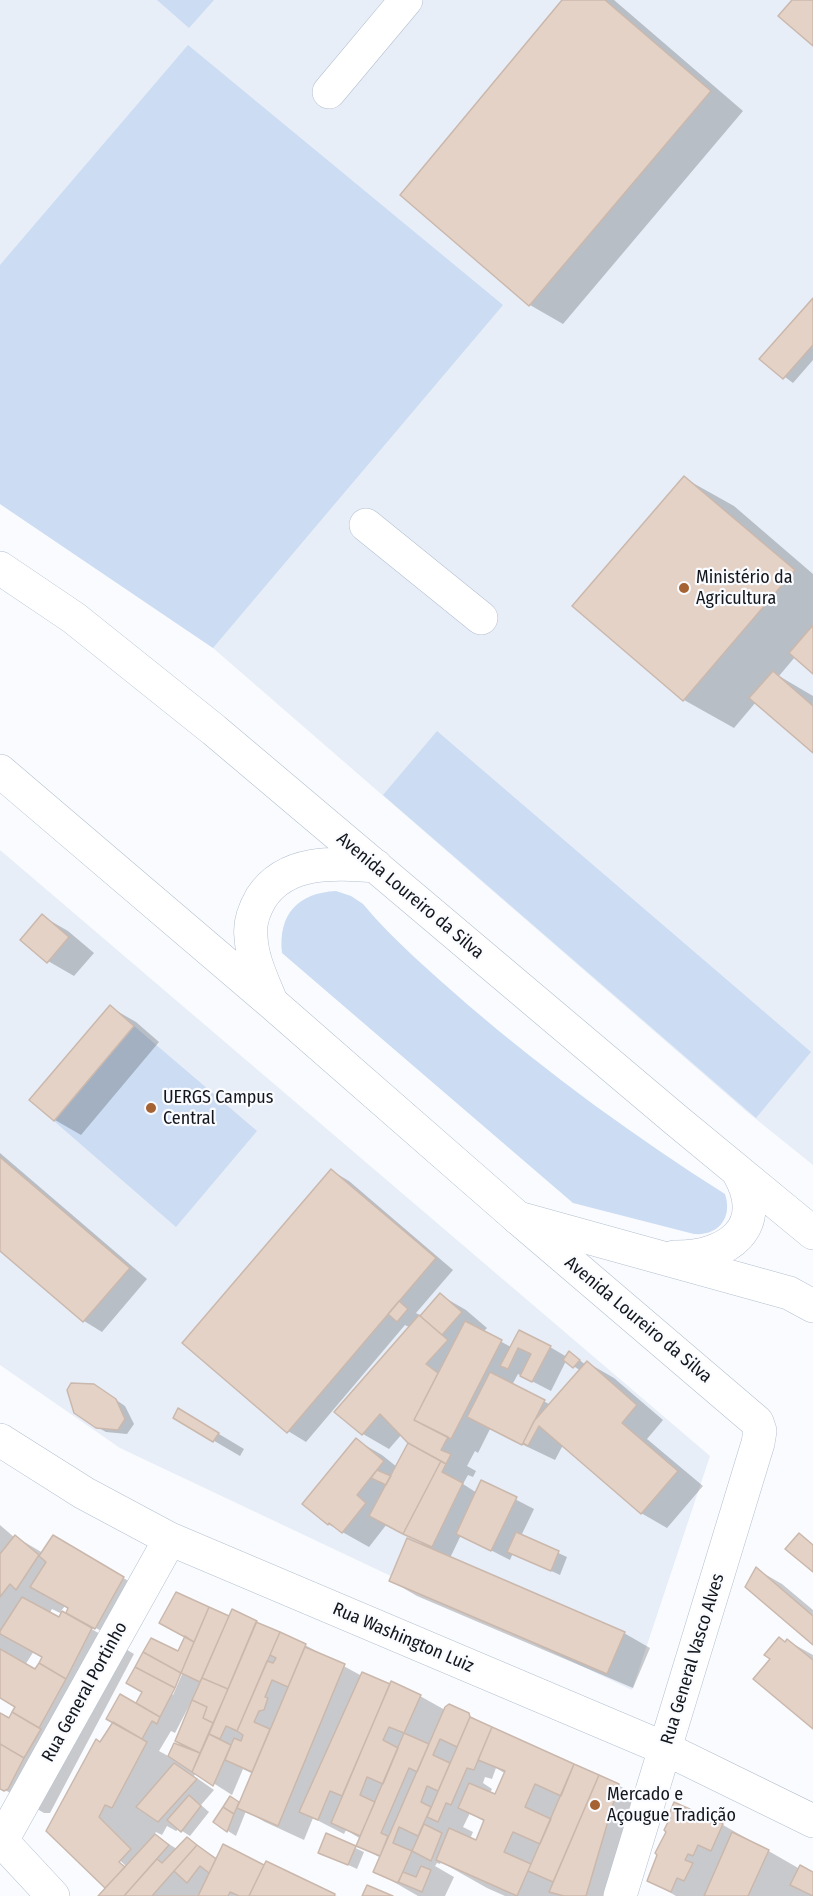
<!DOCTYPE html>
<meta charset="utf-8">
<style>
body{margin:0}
canvas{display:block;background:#f9fbff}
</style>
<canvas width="813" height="1896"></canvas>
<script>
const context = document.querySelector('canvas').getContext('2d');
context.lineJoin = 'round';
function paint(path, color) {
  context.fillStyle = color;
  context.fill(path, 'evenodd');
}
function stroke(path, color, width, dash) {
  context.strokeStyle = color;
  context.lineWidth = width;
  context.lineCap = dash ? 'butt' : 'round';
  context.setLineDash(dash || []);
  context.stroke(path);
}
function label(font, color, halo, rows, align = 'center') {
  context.font = font + ' "Fira Sans Condensed",sans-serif';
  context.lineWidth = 4.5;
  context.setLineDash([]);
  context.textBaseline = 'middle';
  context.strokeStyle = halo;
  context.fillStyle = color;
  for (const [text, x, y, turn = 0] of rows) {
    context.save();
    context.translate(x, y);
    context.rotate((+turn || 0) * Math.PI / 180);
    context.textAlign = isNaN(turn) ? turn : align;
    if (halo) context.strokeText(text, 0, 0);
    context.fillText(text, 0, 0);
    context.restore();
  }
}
paint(new Path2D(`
 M0,0H813V1165L746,1111L213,648L0,504Z
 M0,850L710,1456L632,1690L120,1448L0,1365Z`), '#e7eef8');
paint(new Path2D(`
 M157,0H214L189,28Z
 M188,45L503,305L213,648L0,504V265Z
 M437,731L811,1052L756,1118L383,795Z
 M336,891L351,896L363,904C394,941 432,973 468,1005C550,1075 635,1137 725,1194C733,1218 718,1236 694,1234L573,1203L282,953C278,914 298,893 336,891Z
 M134,1026L257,1131L176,1227L54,1121Z`), '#cbdcf3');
paint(new Path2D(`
 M564,0H614L743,111L563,324L530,305L402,195Z
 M813,301V360L793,383L761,359Z
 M684,478L734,506L813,574V672L795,657L779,676L813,696V751L756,702L734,728L684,700Z
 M42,916L68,931L94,953L74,976L48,961Z
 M110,1007L136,1022L159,1042L81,1135L55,1120L31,1100Z
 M0,1153L147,1279L102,1332L84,1321L0,1249Z
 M332,1171L349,1181L453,1270L416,1313L421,1316L440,1295L466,1310L487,1328L483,1332L511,1347H550L567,1357L570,1353L586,1365L588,1363L614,1378L663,1420L647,1439L703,1486L667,1528L641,1513L563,1445L555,1460L490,1429L478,1453L475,1451L467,1466L476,1471L473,1477L468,1475L463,1484L477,1493L482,1482L534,1509L521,1536L567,1557L560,1575L513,1553L510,1560L461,1535L450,1558L624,1633L650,1648L633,1688L417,1596L391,1581L422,1543L387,1524L369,1547L328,1524L356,1440L382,1455L397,1467L410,1443L402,1434L389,1449L363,1434L337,1412L411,1328L405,1325L306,1442L288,1431ZM566,1361L581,1371L551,1405L512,1385L518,1374L551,1391Z
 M103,1391L125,1406L134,1424L127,1434L106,1432L97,1427Z
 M179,1410L244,1449L240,1456L175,1418Z
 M0,1525L15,1538L16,1537L43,1553L53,1537L156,1597L129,1647L68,1612L70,1608L65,1606L61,1611L134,1654L50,1813H44L0,1787V1714L10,1719L17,1706L0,1697ZM52,1609L62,1614L59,1620L49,1614ZM34,1651L44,1657L36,1671L25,1665Z
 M756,1569L782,1584L813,1610V1643Z
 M177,1594L228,1617L256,1622L305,1645L362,1676L420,1696L445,1710L468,1715L498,1732L618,1785L661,1810L636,1896H505L487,1888L441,1862L440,1864L437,1863L435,1866L454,1877L445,1896H418L375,1871L381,1858L358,1846L361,1839L346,1830L344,1834L313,1818L304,1840L265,1822L246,1811L236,1836L228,1831L215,1822L230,1798L240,1804L253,1774L243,1769L232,1795L196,1772L194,1776L214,1790L201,1805L209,1812L190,1836L179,1829L176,1831L167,1826L162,1835L156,1832L154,1835L177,1849L188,1839L218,1859L224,1846L265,1867L267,1863L337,1896H100L107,1888L48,1830L101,1743L137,1705L144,1691L178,1653L186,1637ZM180,1672H183L173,1695L171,1694ZM190,1704L192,1705L185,1745L183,1749L170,1757L159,1751L171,1731L175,1733ZM496,1768L506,1774L496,1796L490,1793L492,1789L483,1783L485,1777L492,1779ZM470,1813L485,1822L476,1842L470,1839L473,1832L463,1827ZM115,1856L126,1866V1868L113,1859Z
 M779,1639L786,1642L788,1641L813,1655V1727L772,1659Z
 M674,1804L723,1825L800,1869L813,1874V1896H676L649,1880L668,1831Z
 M327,1835L364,1852L357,1869L327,1855Z`), '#0003');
const building = new Path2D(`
 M562,0H605L711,91L529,306L400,195Z
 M792,0H813V46L778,16Z
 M813,298V345L783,379L759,359Z
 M684,476L795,570L683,701L572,606Z
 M813,625V674L789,653Z
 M773,671L813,706V753L749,698Z
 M42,914L69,937L47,963L20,940Z
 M110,1005L134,1026L54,1121L29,1100Z
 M0,1157L130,1268L83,1322L0,1251Z
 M331,1169L436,1258L287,1433L182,1343Z
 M440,1293L462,1312L442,1335L420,1316Z
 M399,1301L408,1309L397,1322L388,1314Z
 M419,1315L448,1340L426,1364L438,1373L414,1420L448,1437L441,1450L451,1454L446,1464L408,1443L380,1414L362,1435L334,1412Z
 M465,1321L502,1340L451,1439L414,1420Z
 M519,1330L551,1346L532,1382L520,1376L531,1354L518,1348L508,1369L500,1366Z
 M569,1351L580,1360L573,1368L563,1360Z
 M587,1361L637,1405L622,1423L678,1471L641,1514L539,1426L528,1446L523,1443L534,1421Z
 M490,1372L545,1400L522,1445L467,1417Z
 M71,1383L94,1384L116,1399L125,1419L118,1430L96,1428L74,1413L67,1390Z
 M178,1408L219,1433L213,1442L173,1418Z
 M356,1438L384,1461L357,1495L366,1503L342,1533L329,1523L328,1525L302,1504Z
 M408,1443L441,1461L403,1534L369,1516Z
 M441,1461L446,1464L442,1472L463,1483L432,1547L403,1534Z
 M377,1470L391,1476L386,1485L371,1478Z
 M481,1480L517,1497L491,1551L456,1534Z
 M516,1532L559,1551L551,1571L507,1552Z
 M799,1533L813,1545V1572L785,1549Z
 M15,1535L39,1555L16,1590L10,1584L0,1597V1554Z
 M53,1535L124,1577L95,1629L66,1613L68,1608L30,1587L46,1562L39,1556Z
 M407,1538L625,1632L607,1674L389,1581Z
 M756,1567L813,1616V1645L745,1587Z
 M176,1592L209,1607L194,1642L159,1623Z
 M22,1597L59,1617L62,1611L92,1628L66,1679L39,1663L42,1657L0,1634V1631Z
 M209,1607L229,1616L200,1682L181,1673Z
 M232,1609L257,1621L228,1689L202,1678Z
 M256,1622L280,1632L237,1731L226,1726L220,1739L209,1734Z
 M280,1632L306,1644L288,1687L272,1680L265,1697L268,1698L264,1710L259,1711L254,1722L270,1729L252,1772L225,1760L234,1738L241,1741L243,1735L237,1731L267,1661L273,1663L276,1658L270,1655Z
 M185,1636L194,1642L181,1673L143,1652L151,1638L178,1651Z
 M779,1637L785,1642L787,1639L813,1660V1729L753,1679L770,1659L764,1655Z
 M305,1647L345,1664L278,1826L237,1808Z
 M0,1649L35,1669L39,1663L66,1679L39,1728L12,1712L15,1707L0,1698Z
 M143,1652L181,1673L175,1688L135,1667Z
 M135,1667L175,1688L160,1717L136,1703L142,1692L126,1683Z
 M362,1672L390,1684L342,1796L330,1791L318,1820L299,1812Z
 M202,1678L228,1689L213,1723L203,1718L207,1707L192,1700Z
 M391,1681L421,1695L404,1733L389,1727L383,1740L398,1748L383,1784L367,1777L360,1795L375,1802L360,1836L331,1823Z
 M120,1694L160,1717L157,1724L152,1721L142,1739L106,1719Z
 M192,1700L207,1707L203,1718L213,1723L200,1753L175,1741Z
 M449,1704L469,1713L470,1717L457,1747L440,1739L433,1755L450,1763L438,1791L427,1786L421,1802L431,1807L418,1836L399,1827L393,1843L412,1851L398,1883L373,1872L445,1707Z
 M12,1712L41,1729L24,1758L0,1744V1713L9,1718Z
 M470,1717L492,1727L474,1770L467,1768L451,1805L446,1803L438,1822L427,1817Z
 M113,1722L147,1742L112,1808L105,1805L99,1817L131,1849L119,1862L125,1867L105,1888L46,1831L96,1739L100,1742Z
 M492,1727L574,1764L561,1796L535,1784L525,1807L551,1819L540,1844L513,1832L504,1852L531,1864L517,1896L436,1860L449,1828L476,1840L484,1820L458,1808L469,1783L495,1794L505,1771L478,1760Z
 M404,1733L429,1744L417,1772L409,1768L381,1833L388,1836L380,1856L356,1846Z
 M209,1734L231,1745L213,1786L192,1772Z
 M174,1743L200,1753L192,1772L168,1756Z
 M0,1744L24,1758L8,1789L4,1791L0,1789Z
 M174,1763L197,1779L158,1822L136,1807Z
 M574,1764L599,1775L553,1882L528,1871Z
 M599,1775L619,1784L586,1896H564L549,1892Z
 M189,1795L201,1806L181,1832L167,1820Z
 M230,1796L239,1802L234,1814L223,1807Z
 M674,1802L723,1824L711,1851L698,1845L693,1856L688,1854L685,1860L693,1863L684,1881L677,1878L671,1892L647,1881L657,1855L655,1853L666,1832L664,1830L670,1818L668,1817Z
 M223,1807L234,1814L227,1832L213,1822Z
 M424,1824L442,1833L431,1861L412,1851Z
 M732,1832L769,1850L748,1896H704Z
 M326,1833L356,1846L348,1865L318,1853Z
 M155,1834L169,1845L124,1896H98Z
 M187,1837L197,1845L152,1896H124L157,1859L162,1863Z
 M223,1844L264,1865L249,1896H239L230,1892L228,1896H198Z
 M197,1845L216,1859L198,1896H152Z
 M266,1861L335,1894L334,1896H249Z
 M800,1865L813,1872V1896L790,1885Z
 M200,1866L209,1873L198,1896H152L174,1871L187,1883Z
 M421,1866L431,1870L422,1892L398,1882L403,1872L416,1877Z
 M367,1885L393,1896H362Z`);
paint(building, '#e5d2c6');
stroke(building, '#cbb8ad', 1.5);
const minor = new Path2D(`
 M329,92L406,0
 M366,525L481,618
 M518,1218L757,1422L760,1431L758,1443L620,1896
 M0,1440L84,1493L170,1539L666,1749L813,1821
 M0,1839L53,1896
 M0,1844L170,1539`);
const major = new Path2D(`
 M0,568L74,618L214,730L676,1120L813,1233
 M0,771L272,1003L518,1218L789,1293L813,1306
 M270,999C262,979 252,959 251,937C249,923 254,910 261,898C286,859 336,863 376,866
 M674,1257C728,1258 770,1227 738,1172`);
stroke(minor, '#b4c0d0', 34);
stroke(major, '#b4c0d0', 34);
stroke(minor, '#fff', 33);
stroke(major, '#fff', 33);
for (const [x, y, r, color] of [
 [684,588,6,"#a56232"],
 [151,1108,6,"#a56232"],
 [595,1805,6,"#a56232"]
]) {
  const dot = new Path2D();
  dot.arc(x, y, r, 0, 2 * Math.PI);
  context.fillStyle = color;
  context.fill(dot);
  stroke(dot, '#f9fbff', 2);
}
label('18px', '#13171d', '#f9fbff', [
 ["Ministério da",696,578],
 ["Agricultura",696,599],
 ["UERGS Campus",163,1098],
 ["Central",163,1119],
 ["Mercado e",607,1795],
 ["Açougue Tradição",607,1816]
], 'left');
label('18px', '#13171d', '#f9fbff', [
 ["Avenida Loureiro da Silva",410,896,40],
 ["Avenida Loureiro da Silva",638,1320,40],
 ["Rua Washington Luiz",403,1638,23],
 ["Rua General Vasco Alves",693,1659,-73],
 ["Rua General Portinho",85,1692,-61]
]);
</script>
